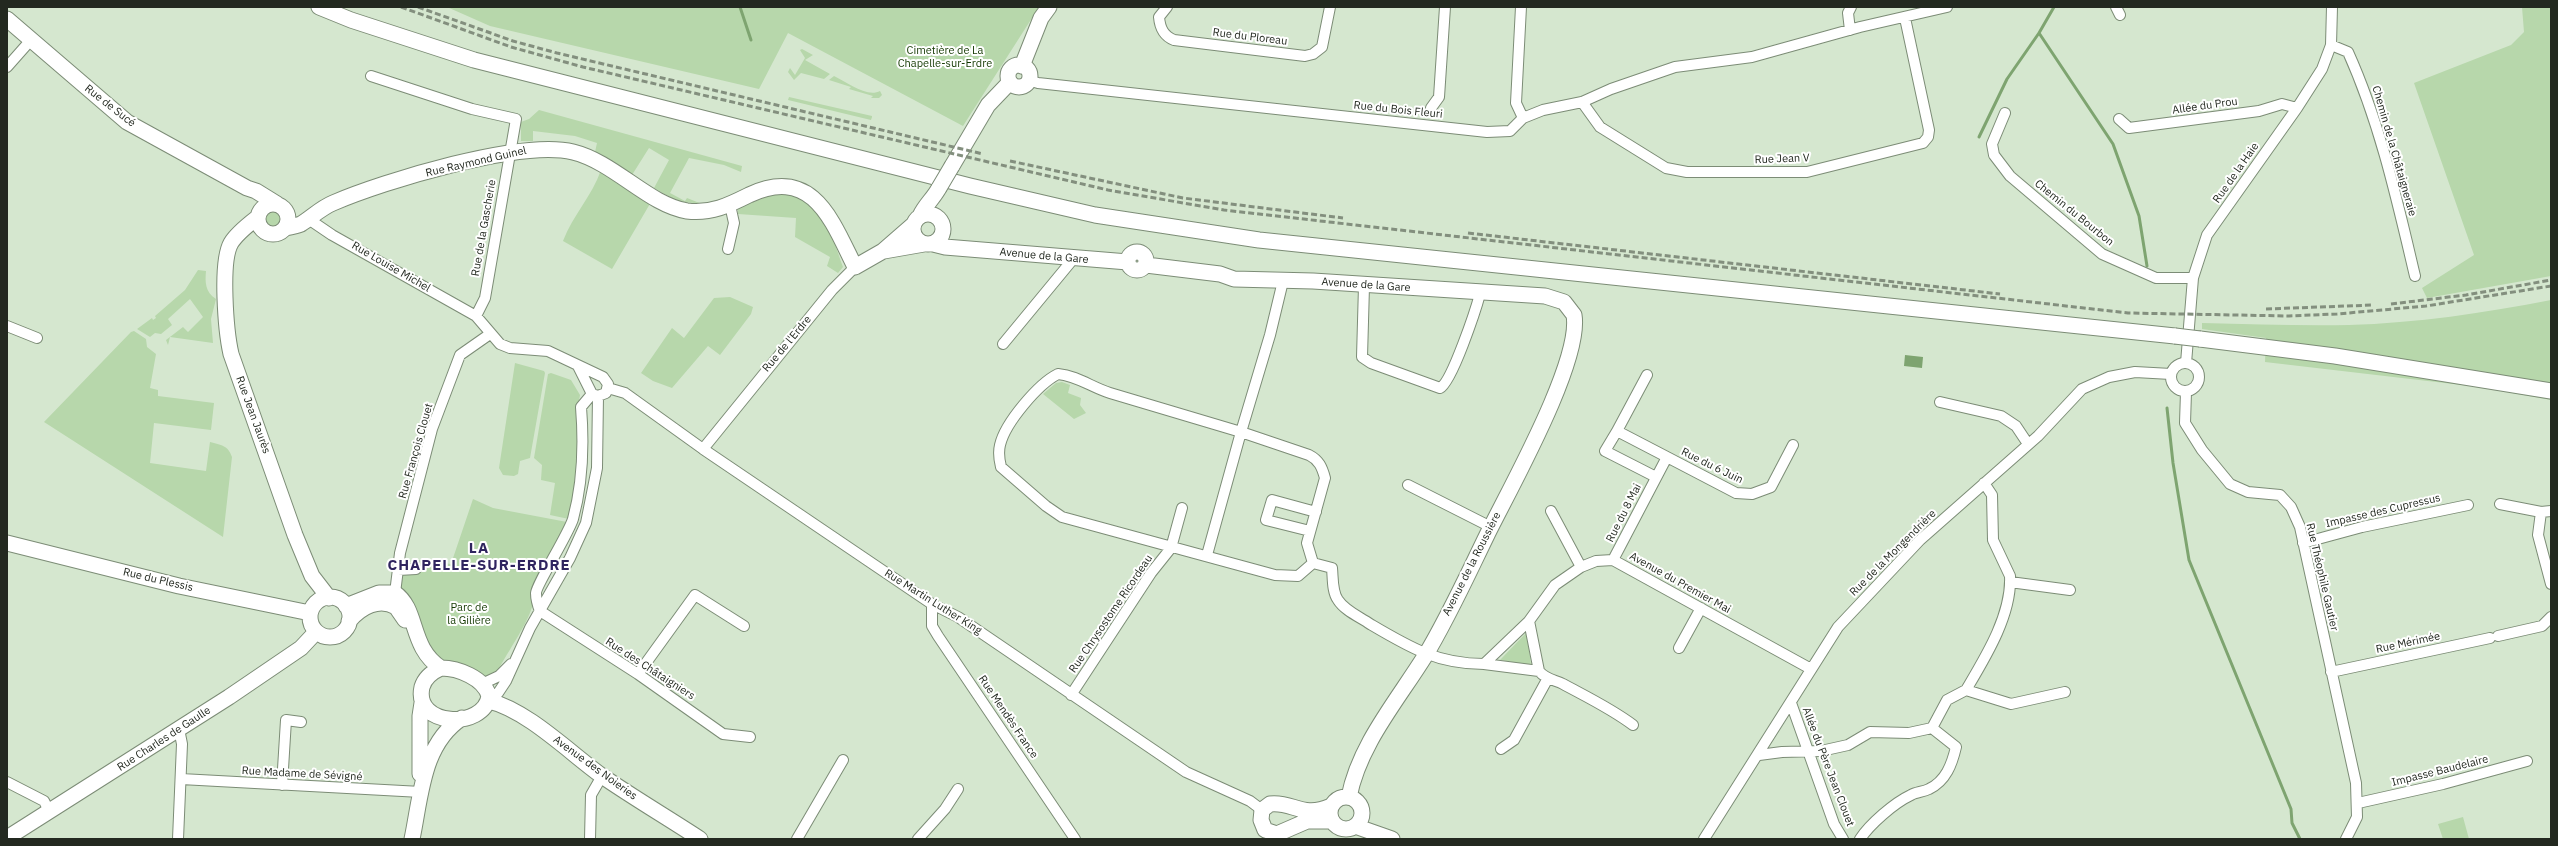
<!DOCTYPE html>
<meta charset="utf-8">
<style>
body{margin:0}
#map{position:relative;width:2558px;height:846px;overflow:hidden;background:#d5e7cf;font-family:"IBM Plex Sans",sans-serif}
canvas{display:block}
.frame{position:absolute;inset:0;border:8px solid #232920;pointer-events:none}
</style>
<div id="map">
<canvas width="2558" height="846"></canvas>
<div class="frame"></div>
</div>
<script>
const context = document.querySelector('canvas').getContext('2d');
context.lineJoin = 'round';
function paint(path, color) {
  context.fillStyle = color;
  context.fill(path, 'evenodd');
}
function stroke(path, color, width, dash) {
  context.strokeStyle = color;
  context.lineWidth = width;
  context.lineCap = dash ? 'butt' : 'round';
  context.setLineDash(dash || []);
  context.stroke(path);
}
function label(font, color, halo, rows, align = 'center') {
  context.font = font + ' "IBM Plex Sans",sans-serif';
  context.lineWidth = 4;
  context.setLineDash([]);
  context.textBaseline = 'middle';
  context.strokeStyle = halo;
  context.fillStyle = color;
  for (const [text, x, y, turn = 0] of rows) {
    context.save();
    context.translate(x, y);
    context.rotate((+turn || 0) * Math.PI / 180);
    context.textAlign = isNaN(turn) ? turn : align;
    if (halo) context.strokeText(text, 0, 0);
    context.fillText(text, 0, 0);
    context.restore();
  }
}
paint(new Path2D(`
 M447,7H1039L963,126L788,33L759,89L490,26Z
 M2522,7H2551V276L2427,298L2422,288L2474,255L2414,83L2511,45L2524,32Z
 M802,49L813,55L805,60L830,74L824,79L801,73L794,80L788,72L790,68L795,75L805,58L800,50Z
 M834,76C847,82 867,98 880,91L882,95L879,98H871L873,96L849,89L851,87L829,80Z
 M789,97L872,116V117L871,120L788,100Z
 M539,110L742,166L741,172L724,165L689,158L670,193L685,201L687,198L702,204L677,201L654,188L669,160L649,148L632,175L595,152L597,143L575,136L533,131V141H521V122L529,119Z
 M601,170L651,202L612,269L563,241C573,215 592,196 601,170Z
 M771,195C778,195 788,194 796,196C825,206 834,242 843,267L838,273L827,266L830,257L795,237L796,218L738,214V208Z
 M263 218a10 10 0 1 1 20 0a10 10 0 1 1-20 0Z
 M198,270L206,271C205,282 205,292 216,299L211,319L213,343L170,337L168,345L166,340L183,327L188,332L203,317L190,299L168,319L172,325L161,334L155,333L150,337L137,329L152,318L153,320L156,318L155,316L185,290Z
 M730,297L753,307L751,314L720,355L708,346L672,388L653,381L641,373L672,328L684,338L714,298Z
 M2551,300V400L2479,387L2265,362L2266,338L2202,329V323C2251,324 2300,326 2349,325C2416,323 2485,313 2551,300Z
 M134,331L146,339L147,347L156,354L150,388L158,390V396L214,403L211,430L154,423L150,463L206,471L210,442C221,445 228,445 232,457L223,537L44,422L131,332Z
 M515,363L544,371L545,373L530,458L520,461L518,474L514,476L503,475L499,468Z
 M551,373L571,380L580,395L578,407L580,469L569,519L550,515L555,483L541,480L542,465L534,458L548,374Z
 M1062,382L1070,385L1068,393L1081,398L1080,405L1086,413L1074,419L1043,394L1056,383Z
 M473,499L493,508L567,522L533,586C531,594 534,600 532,607C527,625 505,656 496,674L486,678L436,661L400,589L401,574L405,569L406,563H416V560L451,564Z
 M1527,632L1531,665L1500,660Z
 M2463,817L2469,839H2443L2438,824Z`), '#b7d7ab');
paint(new Path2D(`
 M1905,355L1923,357L1922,368L1904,366Z`), '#7ea470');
stroke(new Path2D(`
 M740,7L751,40
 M2054,7L2039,33L2113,144L2139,216L2147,266
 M1979,137L2007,79L2039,33
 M2167,408L2173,463L2189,560L2291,809L2292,823L2300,839`), '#7ea470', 3);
const street = new Path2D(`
 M1167,7L1159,17C1160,29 1164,36 1174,40L1305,56L1313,54L1322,47L1330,7
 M1521,7L1516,103L1523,118
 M2116,7L2120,15
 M1850,30L1848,13L1851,7
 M2331,45L2348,52C2380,123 2397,200 2415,276
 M7,67L30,41
 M371,76L472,109L516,119L485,298L476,316
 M1028,80L1038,83L1487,132L1510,131L1523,118L1543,110L1582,102L1611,89L1675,67L1752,57L1860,27L1947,7
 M1582,102L1600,127L1666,168L1687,172H1807L1923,143L1928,137L1929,130L1905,18
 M1431,108L1439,97L1445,7
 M2005,113L1992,144L1994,155L2010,176L2102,254L2156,278H2193
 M2119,119L2129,128L2259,111L2282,104L2297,108
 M307,218L332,235L476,316L500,344L510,348L548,351L603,377L608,384L606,393L598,396L592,394L578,366
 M728,249L734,223L730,205
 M1283,281L1270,335L1241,432L1110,393C1091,387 1078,376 1058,374C1038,384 1005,423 1000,445C998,453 999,459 1001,467L1046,506L1062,517L1275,575L1298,576L1313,563L1332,568C1333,578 1332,592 1338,600C1345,611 1360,617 1370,624C1409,647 1437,664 1484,664L1529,621L1555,585L1581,567L1596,561L1613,560L1811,669
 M1364,286L1362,357L1371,363L1440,388C1452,382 1476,309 1480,294
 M7,326L37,338
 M1003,344L1074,258
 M2171 377a14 14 0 1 1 28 0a14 14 0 1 1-28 0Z
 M2186,363L2193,278L2207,235L2297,108L2322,69L2331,45L2332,7
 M608,388L625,393L703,449L932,604L958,617L1186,772L1250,801L1262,810
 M2186,392L2185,423L2202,450L2230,484L2248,492L2280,495L2291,507L2300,527L2356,783L2357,817L2346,839
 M1940,402L2001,416L2016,426L2028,444
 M1617,431L1647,375
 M703,449L832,290L855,267
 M1667,457L1736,493L1752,494L1771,487L1793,445
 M1408,485L1491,527
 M2500,504L2541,512
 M1551,511L1581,567
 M2551,511L2541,512L2538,535L2551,584
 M1310,531L1266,520L1272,500L1316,512
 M2303,543L2362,527L2468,505
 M1207,555L1241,432L1309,455C1319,460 1322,467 1325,478L1307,543L1313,563
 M1613,560L1667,457L1617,431L1605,451L1656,477
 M398,570L416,569
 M2010,582L2070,590
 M395,593L400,553L432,429L460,355L490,334
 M932,604V626L938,636L1075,839
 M540,611L638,674L723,734L750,737
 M540,611C538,606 536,599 536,593C536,585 568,535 573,519C583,482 584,444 581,407L592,394
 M2498,636L2542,626L2551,617
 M1679,648L1701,608
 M1484,664L1539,671L1529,621
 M1539,671C1545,679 1555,680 1563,684C1587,697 1612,709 1633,725
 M2331,672L2490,638
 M638,674L695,595L744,626
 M482,684L499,676L511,664
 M1966,690C1985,658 2012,615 2010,576L1993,540L1992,495L1984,483
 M1966,690L2011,704L2065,692
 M1071,695L1151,573L1171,548L1182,508
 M489,696L498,693L506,681L530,628L570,558L586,523L597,468L598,396
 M1791,703L1834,824L1843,839
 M1501,749L1514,740L1548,678
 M1759,755L1782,752L1821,751L1848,745L1870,732L1909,733L1932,728L1947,700L1966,690
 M181,779L421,792
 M7,782L44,801L49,811
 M282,785L286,720L301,722
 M2358,803L2443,784L2527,761
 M178,839L182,744L179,729
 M590,839L591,795L602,776
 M797,839L843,760
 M918,839L945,809L958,789
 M1704,839L1838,627L1920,540L2038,436L2082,389L2109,377L2135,372L2171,374
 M1860,839C1870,824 1894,803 1911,795C1916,792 1923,792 1929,789C1946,781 1952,764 1956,747L1932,728`);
const secondary = new Path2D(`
 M319,7L351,20L474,60L970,186L1095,215L1259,240L2175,336
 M7,19L127,122L247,188L256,191L277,204
 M1008 76a11 11 0 1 1 22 0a11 11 0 1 1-22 0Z
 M1022,66L1041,18L1049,7
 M952,166L988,105L1010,82
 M258 219a15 15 0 1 1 30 0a15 15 0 1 1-30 0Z
 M913 229a15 15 0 1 1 30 0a15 15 0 1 1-30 0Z
 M920,216C925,205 933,199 939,188
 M258,217C249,224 237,233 231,243C220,262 226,332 231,354L295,535L312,576L329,598
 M285,228C290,227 296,226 301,224C312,217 321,208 333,203C384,181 522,139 573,152C614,162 649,205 687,211C711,214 729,205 749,195C813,165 832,221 855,267L883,251L914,224
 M933,244L945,247L1128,262
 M884,251L924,244
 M1128 261a9 9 0 1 1 18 0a9 9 0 1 1-18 0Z
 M1146,265L1220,274L1234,279L1313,281L1545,296L1564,302L1574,315C1582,361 1509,490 1487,535C1467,576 1448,618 1425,656C1397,701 1359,745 1349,797
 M2200,339L2335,356L2551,391
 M7,543L179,586L310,613
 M310 617a20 20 0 1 1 40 0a20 20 0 1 1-40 0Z
 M346,606L379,593H395C419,610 409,647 441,668
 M349,621C361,607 379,597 396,607L405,620
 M441,668C458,668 484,678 489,696C484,730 413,727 422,687C425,677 432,672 441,668Z
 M489,701C527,710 570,753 602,776C634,798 668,818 700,839
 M420,774V716L422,703
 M1330 813a16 16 0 1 1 32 0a16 16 0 1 1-32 0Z
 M1331,806C1302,819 1293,801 1270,804L1262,810L1261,820L1265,830L1277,834L1307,821H1332
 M1355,826L1392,839
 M7,838L229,697L301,648L316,632
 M412,839C421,797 422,744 462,718`);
stroke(street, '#7c8c76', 12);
stroke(secondary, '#7c8c76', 17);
stroke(street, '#fff', 10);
stroke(secondary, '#fff', 15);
stroke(new Path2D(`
 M401,7L511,47L583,67L1108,190L1224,210L2128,313L2289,316L2337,314L2426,306L2551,286
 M418,7L513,41L557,53L983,154
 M1010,161L1183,198L1343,218
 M1468,233L2000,294
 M2391,304L2466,295L2551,280
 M2266,309L2373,305`), '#838f7e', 3, [6, 3]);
const secondaryBridge = new Path2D(`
 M939,188L952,166
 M2175,336L2200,339`);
stroke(secondaryBridge, '#7c8c76', 17, []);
stroke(secondaryBridge, '#fff', 15);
label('11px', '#232920', '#fff', [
 ["Rue du Ploreau",1250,37,7],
 ["Rue de Sucé",110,106,38],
 ["Allée du Prou",2205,106,-8],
 ["Rue du Bois Fleuri",1398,110,6],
 ["Chemin de la Châtaigneraie",2394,151,74],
 ["Rue Jean V",1782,159,-2],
 ["Rue Raymond Guinel",476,162,-13],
 ["Rue de la Haie",2236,173,-55],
 ["Chemin du Bourbon",2074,213,39],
 ["Rue de la Gascherie",484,228,-80],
 ["Avenue de la Gare",1044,256,5],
 ["Rue Louise Michel",391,267,30],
 ["Avenue de la Gare",1366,285,4],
 ["Rue de l'Erdre",787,344,-50],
 ["Rue Jean Jaurès",253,415,70],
 ["Rue François Clouet",416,451,-74],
 ["Rue du 6 Juin",1712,466,26],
 ["Impasse des Cupressus",2383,511,-13],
 ["Rue du 8 Mai",1624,513,-63],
 ["Rue de la Mongendrière",1893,553,-45],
 ["Avenue de la Roussière",1472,564,-63],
 ["Rue Théophile Gautier",2322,577,77],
 ["Rue du Plessis",158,580,13],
 ["Avenue du Premier Mai",1680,583,29],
 ["Rue Martin Luther King",933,602,32],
 ["Rue Chrysostome Ricordeau",1111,614,-56],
 ["Rue Mérimée",2408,643,-12],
 ["Rue des Châtaigniers",650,669,33],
 ["Rue Mendès France",1008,717,56],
 ["Rue Charles de Gaulle",164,739,-33],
 ["Allée du Père Jean Clouet",1828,767,69],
 ["Avenue des Noieries",595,768,36],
 ["Impasse Baudelaire",2440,771,-14],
 ["Rue Madame de Sévigné",302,774,3]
]);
label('11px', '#133800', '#fff', [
 ["Cimetière de La",945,51],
 ["Chapelle-sur-Erdre",945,64],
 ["Parc de",469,608],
 ["la Gilière",469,621]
]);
context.letterSpacing = '1px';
label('bold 15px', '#2f245f', '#fff', [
 ["LA",479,549],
 ["CHAPELLE-SUR-ERDRE",479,566]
]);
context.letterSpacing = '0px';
</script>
